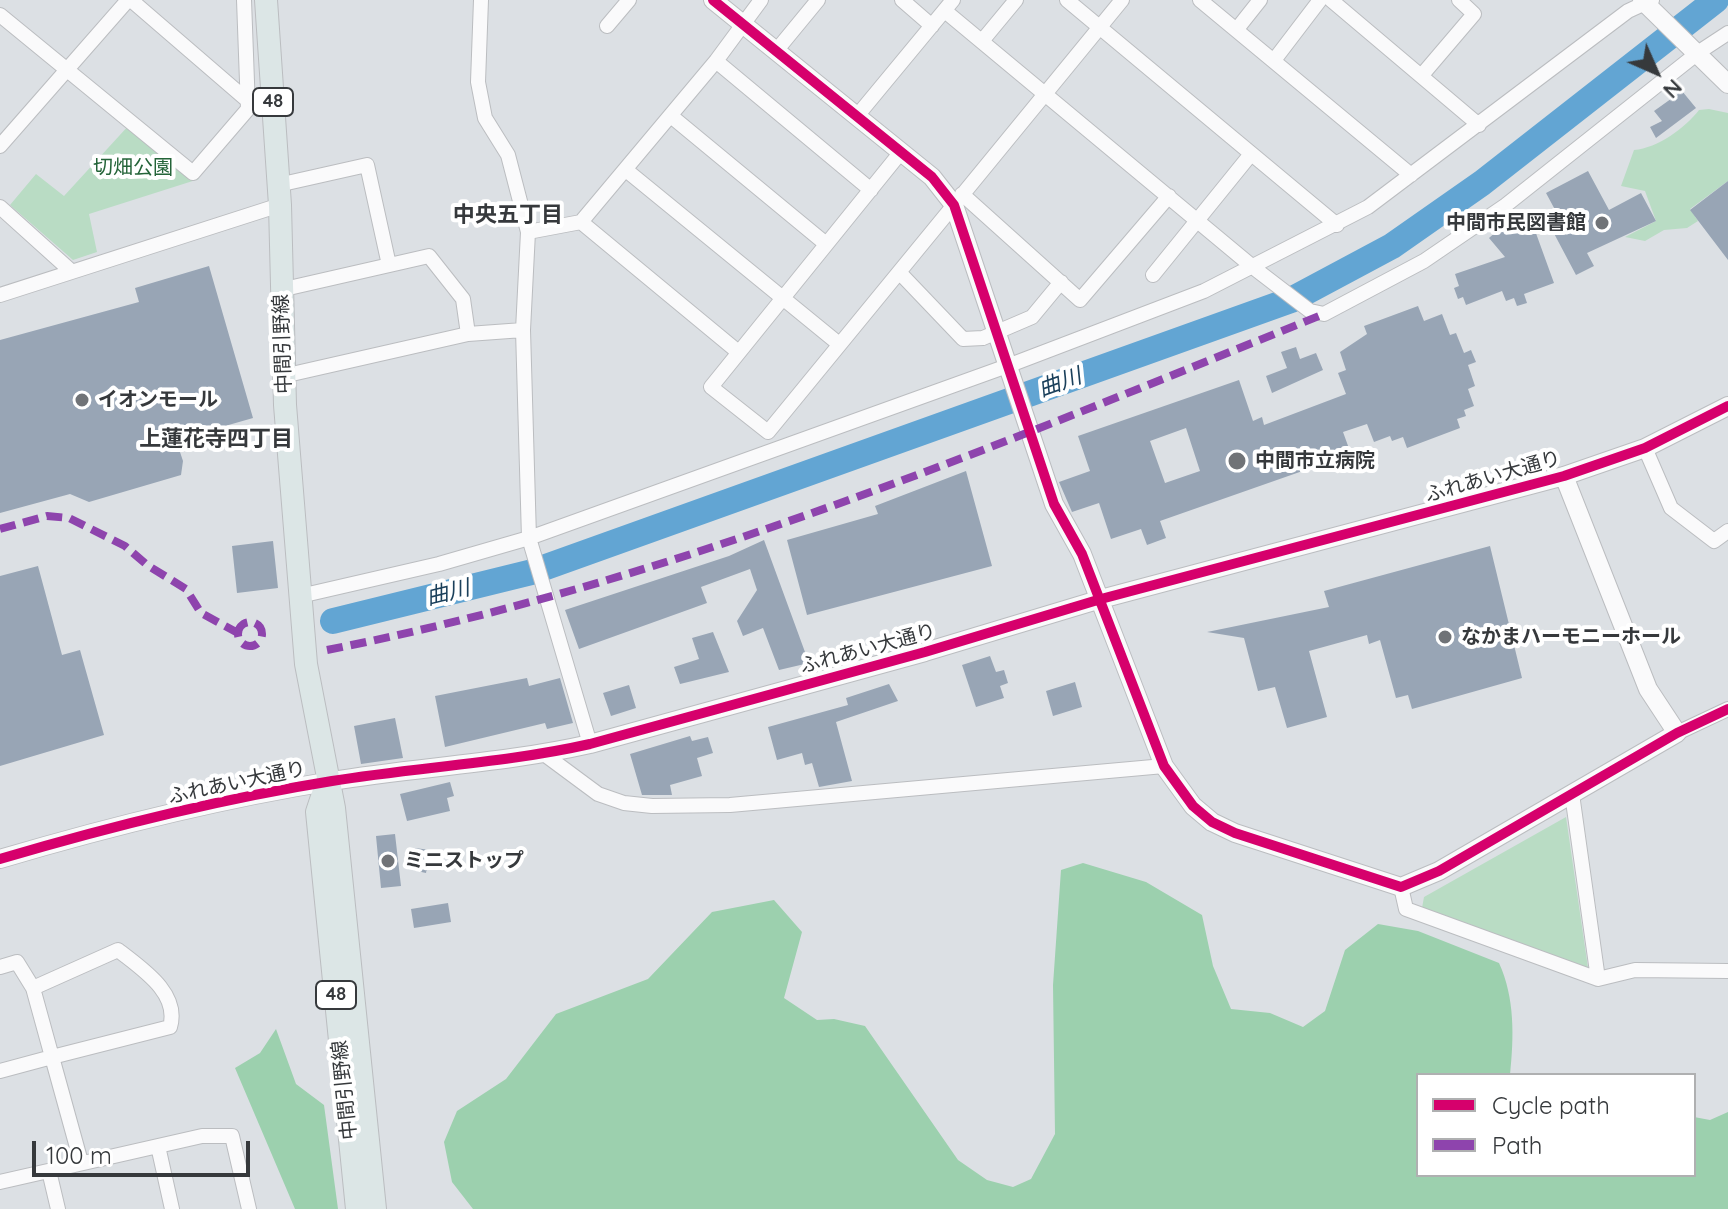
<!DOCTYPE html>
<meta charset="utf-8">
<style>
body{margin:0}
#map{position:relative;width:1728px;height:1209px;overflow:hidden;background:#dce0e4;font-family:Quicksand,sans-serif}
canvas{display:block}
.legend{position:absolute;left:1416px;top:1073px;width:280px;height:104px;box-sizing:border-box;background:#fff;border:2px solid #afb0b1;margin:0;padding:10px 14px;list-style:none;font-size:24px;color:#36393c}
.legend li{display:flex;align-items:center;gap:16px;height:40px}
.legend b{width:40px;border:2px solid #afb0b1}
.north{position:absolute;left:1616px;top:32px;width:80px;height:80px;-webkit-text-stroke:6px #fff;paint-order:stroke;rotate:135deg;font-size:22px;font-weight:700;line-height:32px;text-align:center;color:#36393c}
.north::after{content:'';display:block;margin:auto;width:28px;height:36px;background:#36393c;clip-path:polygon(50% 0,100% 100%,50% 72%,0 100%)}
.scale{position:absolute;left:32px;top:1141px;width:218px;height:36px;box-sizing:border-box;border:4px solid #36393c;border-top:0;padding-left:10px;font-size:24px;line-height:28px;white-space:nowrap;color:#36393c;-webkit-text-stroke:6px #fff;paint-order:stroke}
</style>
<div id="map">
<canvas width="1728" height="1209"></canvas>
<ul class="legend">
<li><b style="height:10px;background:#d6006c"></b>Cycle path</li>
<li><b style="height:10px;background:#8e44ad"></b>Path</li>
</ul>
<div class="north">N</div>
<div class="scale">100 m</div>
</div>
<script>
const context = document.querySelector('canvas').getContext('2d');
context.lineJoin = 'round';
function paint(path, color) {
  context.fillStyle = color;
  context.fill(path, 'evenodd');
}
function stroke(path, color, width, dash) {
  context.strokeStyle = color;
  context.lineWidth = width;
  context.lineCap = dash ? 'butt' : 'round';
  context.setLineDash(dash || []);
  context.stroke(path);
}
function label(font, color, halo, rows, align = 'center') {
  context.font = font + ' Quicksand,"Noto Sans JP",sans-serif';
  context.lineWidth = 8;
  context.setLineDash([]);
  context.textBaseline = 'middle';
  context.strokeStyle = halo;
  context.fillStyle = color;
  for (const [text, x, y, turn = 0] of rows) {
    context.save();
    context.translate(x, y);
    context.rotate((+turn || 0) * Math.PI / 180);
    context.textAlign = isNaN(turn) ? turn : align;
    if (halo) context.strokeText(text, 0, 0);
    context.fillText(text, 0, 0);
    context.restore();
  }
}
paint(new Path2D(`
 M1709,109L1728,113V181L1690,209L1698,221L1687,228L1664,230L1645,241L1625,237L1656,221L1645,191L1621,186L1634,150C1658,148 1685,128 1699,110Z
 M130,124L199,179L89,214L97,252L73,260L10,205L36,174L64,196Z
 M1566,817L1588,968L1422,908L1424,897Z`), '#b9dcc4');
paint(new Path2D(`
 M1083,863L1146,882L1202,915L1213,966L1231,1009L1270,1013L1303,1027L1325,1011L1345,950L1378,924L1418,931L1499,963C1515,998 1514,1037 1510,1075H1418V1175H1694V1117L1710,1120L1728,1112V1209H473L452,1182L444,1142L457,1111L506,1079L556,1014L648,979L712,912L774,900L802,932L784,998L817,1020L834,1019L865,1026L958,1160L987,1180L1013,1187L1031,1179L1055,1134L1053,985L1061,870Z
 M276,1029L296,1084L324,1105L338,1209H295L235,1068L260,1053Z`), '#9cd0ae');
stroke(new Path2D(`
 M333,621L532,572L1291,300L1392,246L1482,183L1716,0`), '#62a5d3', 26);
paint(new Path2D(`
 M1682,91L1696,108L1656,138L1650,127L1662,121L1654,111Z
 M1588,171L1609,210L1641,193L1656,221L1587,253L1594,266L1576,275L1549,224L1560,219L1546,193Z
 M1728,181V260L1690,210Z
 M1521,210L1533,225L1554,283L1524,294L1527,303L1517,306L1514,298L1506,301L1502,291L1466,305L1463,297L1458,299L1454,288L1459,286L1455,274L1505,257L1489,238Z
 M209,266L253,418L176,440L183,461L181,475L89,502L70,494L0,513V340L139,302L135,288Z
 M1418,306L1424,321L1442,314L1450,335L1456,333L1464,353L1471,350L1476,362L1468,365L1475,386L1468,389L1474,406L1464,410L1466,416L1457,419L1460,428L1407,448L1403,437L1392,441L1390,436L1374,442L1367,424L1343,432L1351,454L1160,521L1166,538L1147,545L1141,529L1111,539L1099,503L1072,512L1059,482L1090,471L1078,436L1239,380L1253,421L1262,417L1264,425L1346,394L1338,373L1346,370L1340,352L1367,334L1364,326ZM1186,428L1200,471L1165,483L1150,441Z
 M1296,347L1300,359L1316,353L1323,370L1272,393L1266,376L1287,368L1281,352Z
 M966,471L992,566L807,615L787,540L878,514L875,506Z
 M764,540L809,663L779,670L763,628L743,636L737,621L757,590L750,569L701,587L707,603L579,649L565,610L729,556Z
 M273,541L278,588L237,593L232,546Z
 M1490,546L1522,678L1412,709L1408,695L1396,698L1380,640L1369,644L1367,635L1309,651L1327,717L1287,728L1275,687L1258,691L1244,638L1207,632L1329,607L1324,591Z
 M38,566L62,655L80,650L104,735L0,766V576Z
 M713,632L729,672L680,684L674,667L699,659L692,638Z
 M990,656L996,672L1004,670L1008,683L1000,686L1004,698L976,707L962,665Z
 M527,678L529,686L560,678L573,723L547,729L545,723L445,747L435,696Z
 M1075,682L1082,707L1053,716L1046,691Z
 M889,684L898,701L836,722L852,781L819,787L812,763L805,765L802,753L777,760L768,727L848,705L846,698Z
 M629,685L636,708L611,716L603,693Z
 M395,718L403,758L361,764L354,726Z
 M690,736L692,741L708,737L713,753L697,758L702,776L670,785L672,795H642L630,754Z
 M450,782L454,796L447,798L450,811L407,821L400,794Z
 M395,834L401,886L381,888L376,836Z
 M415,848L430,850L426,873L412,870Z
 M448,903L451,922L414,928L411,909Z`), '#98a5b5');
const minor = new Path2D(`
 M131,0L247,100
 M481,0L478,82L485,118L508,155L528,232L523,330L529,538L590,744
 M902,0L932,26
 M1067,0L1337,225
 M1200,0L1411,175
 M1331,0L1479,125
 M945,11L1254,268L1310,311L1324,314L1424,261L1506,205L1699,52L1728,33
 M0,15L193,173L248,109L244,0
 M607,26L629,0
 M1237,29L1260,0
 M982,41L1016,0
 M776,51L818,0
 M1275,59L1320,0
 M716,61L871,190
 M1422,75L1474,14L1459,0
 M671,116L826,244
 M857,116L953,0
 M0,146L128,0
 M901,152L711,387L768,432L1122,0
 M626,170L839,344
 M278,185L367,165L389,265
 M962,194L1080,300L1169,196
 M0,207L71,271
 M581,222L737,351
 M528,232L581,222L716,61L761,0
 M899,272L963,339L983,338L1032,317L1061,282
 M1153,275L1251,154
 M280,290L429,256L463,299L468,334
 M0,295L280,205
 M283,376L468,334L523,330
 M1645,448L1671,508L1714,541L1728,531
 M300,596L439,564L529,538L1010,365L1204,291L1368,207L1628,11L1652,0
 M1677,733L1728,709
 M544,754L598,794L624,803L652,806L730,805L1164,766
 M1572,794L1598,979
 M1401,887L1406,909L1598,979L1635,970L1728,971
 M0,967L17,962L33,988L52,1057L170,1027C180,993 142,969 118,950L33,988
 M0,1071L52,1057L81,1162
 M158,1146L172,1209
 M49,1171L58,1209
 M0,1182L202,1136H232L249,1209`);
const tertiary = new Path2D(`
 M713,0L932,177L954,205L1054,504L1082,554L1164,766L1193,806L1212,822L1235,833L1401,887L1439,871L1677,733L1648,689L1564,476
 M1642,0L1728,84
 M0,859C108,827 220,799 332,781C418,767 506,763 590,744L925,652L1101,599L1564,476L1645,448L1728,406`);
const primary = new Path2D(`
 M266,0L280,205L285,405L306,664L334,808L375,1209
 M327,782L317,812L357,1209`);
stroke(minor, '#bbbdc0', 16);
stroke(tertiary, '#bbbdc0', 20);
stroke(primary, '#bbbdc0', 24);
stroke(minor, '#fafafb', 14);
stroke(tertiary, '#fafafb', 18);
stroke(primary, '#dce6e6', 22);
stroke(new Path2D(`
 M0,529L47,516L69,518L125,546L147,565L186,589L201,613L238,633
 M238 634a12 12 0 1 1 24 0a12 12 0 1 1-24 0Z
 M327,650C672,582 999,445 1324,314`), '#8e44ad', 8, [16, 8]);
stroke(new Path2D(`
 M713,0L932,177L954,205L1054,504L1082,554L1164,766L1193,806L1212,822L1235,833L1401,887L1439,871L1677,733L1728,709
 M0,859C108,827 220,799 332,781C418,767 506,763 590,744L925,652L1101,599L1564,476L1645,448L1728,406`), '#d6006c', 10);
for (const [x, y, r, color] of [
 [1602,223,8,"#707377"],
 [82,400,8,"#707377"],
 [1237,461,10,"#707377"],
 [1445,637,8,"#707377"],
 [388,861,8,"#707377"]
]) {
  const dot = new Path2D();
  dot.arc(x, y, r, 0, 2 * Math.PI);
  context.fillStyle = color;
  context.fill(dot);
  stroke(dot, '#fff', 3);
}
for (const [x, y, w] of [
 [273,102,40],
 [336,995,40]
]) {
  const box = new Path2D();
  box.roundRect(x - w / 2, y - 14, w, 28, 6);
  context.fillStyle = '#fff';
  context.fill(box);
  stroke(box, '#36393c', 2);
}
label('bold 18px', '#36393c', null, [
 ["48",273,102],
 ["48",336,995]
]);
label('20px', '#246439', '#fff', [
 ["切畑公園",133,168]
]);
label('bold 20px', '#36393c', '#fff', [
 ["中間市民図書館",1586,223,"right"],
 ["イオンモール",98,400],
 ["中間市立病院",1255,461],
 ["なかまハーモニーホール",1461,637],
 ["ミニストップ",404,861]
], 'left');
label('20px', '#36393c', '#fff', [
 ["中間引野線",283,344,-92],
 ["ふれあい大通り",1493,477,-16],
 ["ふれあい大通り",868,649,-15],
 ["ふれあい大通り",237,783,-12],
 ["中間引野線",345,1090,-96]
]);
label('bold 22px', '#36393c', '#fff', [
 ["中央五丁目",508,215],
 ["上蓮花寺四丁目",216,439]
]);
label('italic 22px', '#1b405b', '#fff', [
 ["曲川",1060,383,-20],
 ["曲川",448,593,-14]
]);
</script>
